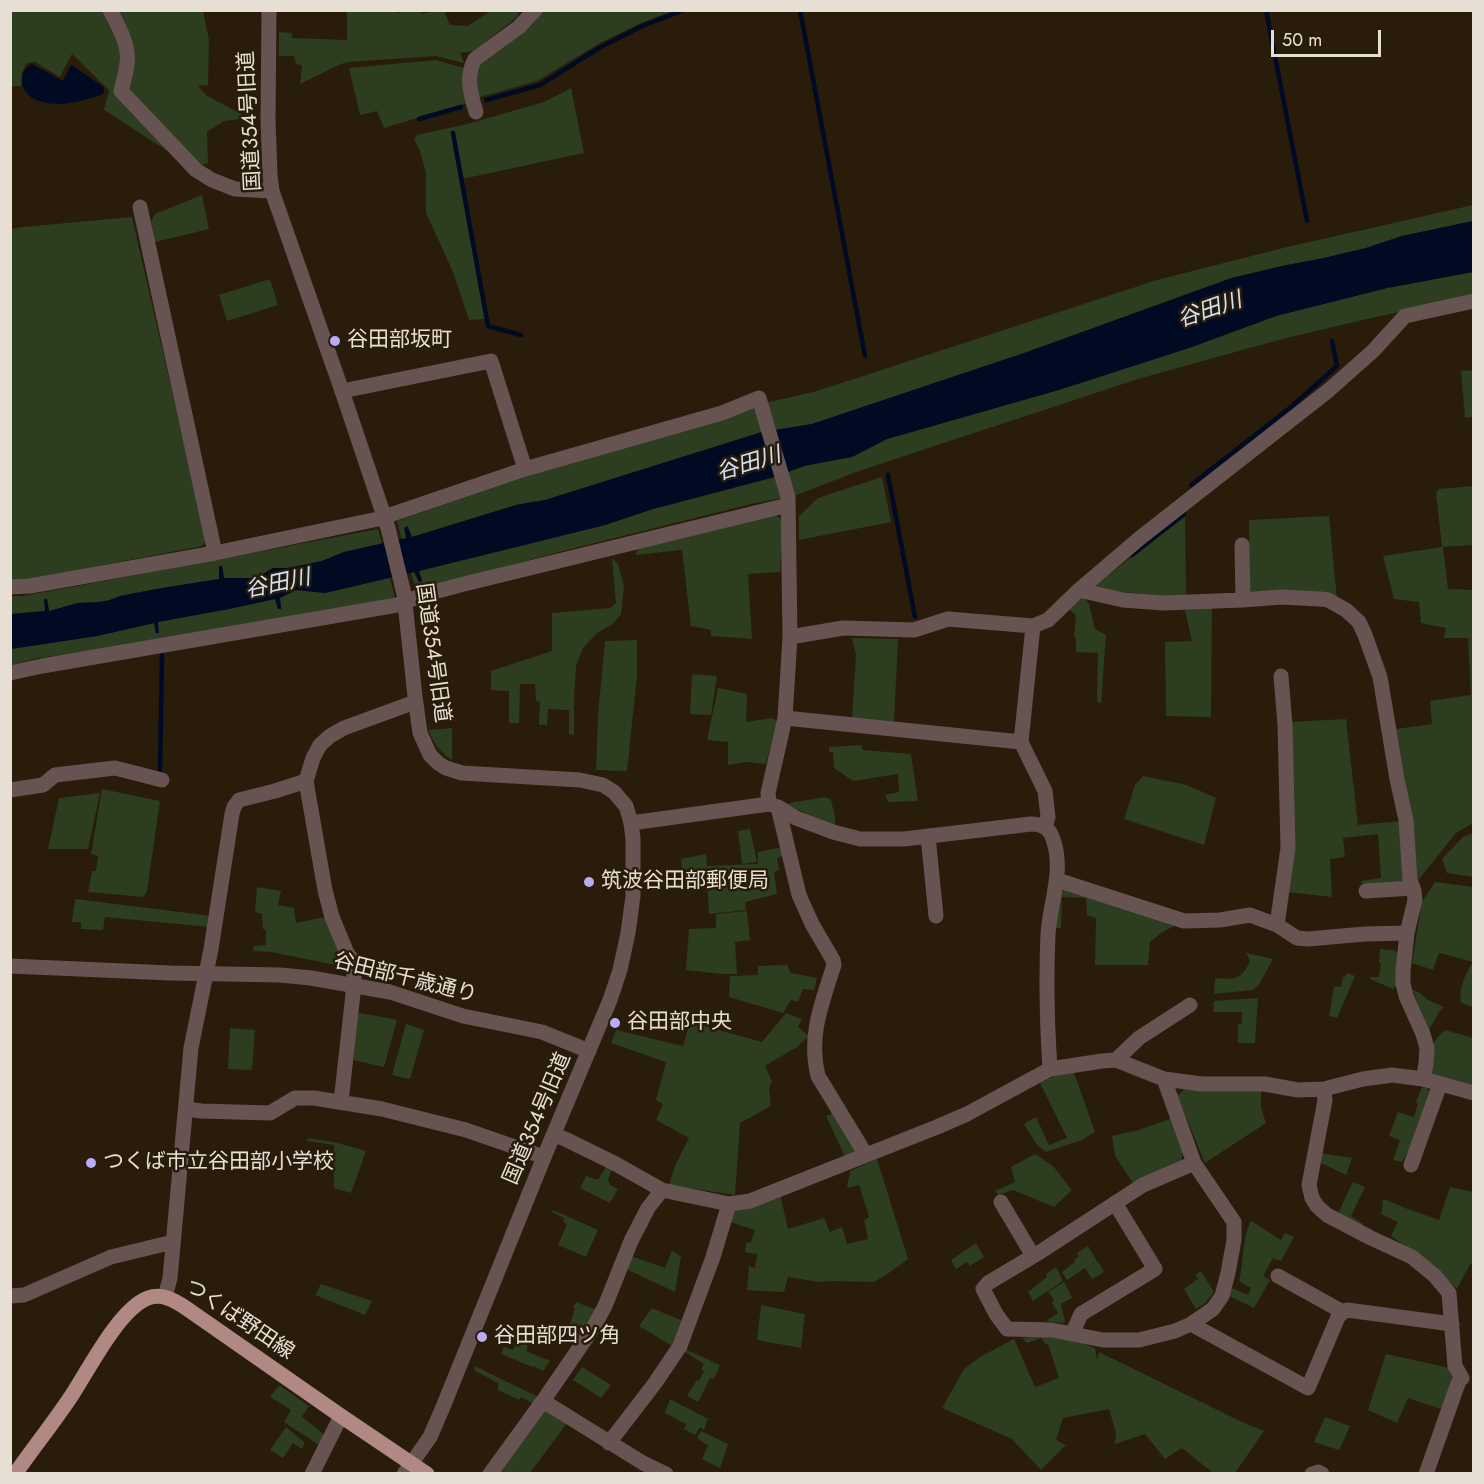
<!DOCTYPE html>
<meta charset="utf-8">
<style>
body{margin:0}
#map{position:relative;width:1484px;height:1484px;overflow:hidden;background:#291c0b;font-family:Jost,sans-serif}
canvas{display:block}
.frame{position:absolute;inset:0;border:12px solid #e8dfd4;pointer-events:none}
.scale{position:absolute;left:1271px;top:30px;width:110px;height:27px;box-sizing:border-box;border:3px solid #e8dfd4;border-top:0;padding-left:8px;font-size:18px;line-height:21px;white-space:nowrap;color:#e8dfd4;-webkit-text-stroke:4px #291c0b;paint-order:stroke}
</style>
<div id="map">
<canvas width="1484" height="1484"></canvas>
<div class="frame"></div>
<div class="scale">50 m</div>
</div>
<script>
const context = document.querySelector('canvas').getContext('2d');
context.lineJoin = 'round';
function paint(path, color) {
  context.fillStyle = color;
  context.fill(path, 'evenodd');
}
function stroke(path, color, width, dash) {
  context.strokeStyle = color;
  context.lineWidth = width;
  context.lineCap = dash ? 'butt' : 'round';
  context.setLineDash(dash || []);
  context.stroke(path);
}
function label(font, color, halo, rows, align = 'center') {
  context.font = font + ' Jost,"Noto Sans JP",sans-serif';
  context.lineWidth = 5;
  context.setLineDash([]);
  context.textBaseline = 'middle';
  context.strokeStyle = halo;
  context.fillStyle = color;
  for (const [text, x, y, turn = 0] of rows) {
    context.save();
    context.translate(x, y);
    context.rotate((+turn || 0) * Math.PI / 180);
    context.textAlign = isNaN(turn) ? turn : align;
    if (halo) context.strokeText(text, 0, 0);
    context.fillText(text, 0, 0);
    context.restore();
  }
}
paint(new Path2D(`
 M420,10L422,14L434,11H444L450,25L468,26L490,11H519L517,17L474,51L460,53L464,63L436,56L348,62L341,64L300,84L302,65L296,64L294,56H279V32L292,33V38L347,40V11H395L396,13L407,11Z
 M10,11H203L209,40L208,85L198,86L207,96L249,118L224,121L207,132L208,163L194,168L104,110L109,90L72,54L60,77L35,62L27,63L22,72L21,86H11Z
 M543,11H672L641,23L600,43L537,81L477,98L476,72L480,63L496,53L531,26Z
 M436,60L467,69V103L384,128L377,111L360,115L349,68Z
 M571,88L584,153L462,179L486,319L469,320L453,272L426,213V173L420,151L414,139L417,135L467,124L544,102Z
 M202,195L209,229L155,242L151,222L155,214Z
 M1473,205V221L1402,236L1366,248L1324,258L1282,266L1231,278L1027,352L812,424L775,431L765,403L817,391L1157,280L1283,248Z
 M132,217L206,540L202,546L26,580H11V229L23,227Z
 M1473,272V296L1367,319L1282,339L1138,379L856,472L794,496L787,473L804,466L822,462L852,457L887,439L1062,389L1189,348L1276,316L1387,288Z
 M270,279L278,305L227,321L219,295Z
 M1473,370V417L1465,418L1461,371Z
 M756,405L762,432L545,500L516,505L412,537L408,527L407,538L402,540L397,521L535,472Z
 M776,477L783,498L755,503L567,550L416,590L411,573L415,572L419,582L422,581L419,571L605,525L653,509Z
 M882,477L891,522L799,540V516L818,498Z
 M1473,486V545L1443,547L1448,589L1473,590V823L1456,833L1419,879L1415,881L1407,805L1396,729L1432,724L1430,701L1471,695L1468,638H1444L1446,628L1421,623L1419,602L1394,599L1383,556L1442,547L1436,493L1439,489Z
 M774,514L780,518L783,530L780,572L748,574L752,639L711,636V630L691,626L682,550L635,555L639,547Z
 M1329,516L1337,599L1250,594L1249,520Z
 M1185,517L1186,596H1162L1095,589L1096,584Z
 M378,529L382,544L344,552L322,561L288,568H273L260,576L253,578H224L222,566L219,567L220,579L162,588L120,596L110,600L100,602L78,603L49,612L47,599H44L46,611L11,614V596H22L51,591Z
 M612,558L618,564L624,586L621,614L613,624L597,633L583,648L576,666L574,700V735L569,734V710L548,709L547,725H539L540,702L536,701L535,684H520L519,723H509V691L491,690V671L552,651V613L610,608L616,603Z
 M390,578L395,598L95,650L38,658L11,665L10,649L97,636L154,623L156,633H158L157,622L229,609L275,599L278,609H281L280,598L296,590L325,593Z
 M1084,596L1089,604L1095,629L1106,635L1101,704L1097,701L1098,653L1076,652V638L1074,636L1076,615L1068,609Z
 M1184,607H1212L1211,717L1166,716L1165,642L1192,641Z
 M852,638L898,639L894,722L852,718L856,654Z
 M637,640V676L627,771L596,770L598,715L605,641Z
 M692,674L717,676L711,715L690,714Z
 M718,688L747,694L746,722L773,718L777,721L766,764L746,762L728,765V742L707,740Z
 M1346,719L1358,825L1401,821L1406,883L1363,888L1361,881L1381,878L1378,834L1343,838L1345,857L1330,859L1332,897L1287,892L1290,722Z
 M452,728V760C439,752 434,743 428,730Z
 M861,745L863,750L911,754L918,801L888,802L885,795L899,792L898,774L853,781L834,768L833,752H829V747Z
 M1143,776L1187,785L1216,798L1204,845L1124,819L1135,785Z
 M102,789L160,801L147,891L143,897L88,892L92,871H96L98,856L91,854Z
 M100,793L88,849H48L59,798Z
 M826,797L831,800L835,817V826L811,816L787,804L795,802Z
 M750,829L757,862L742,864L738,831Z
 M1473,833V877L1447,873L1442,859L1463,837Z
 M784,847L785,855L777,858L779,870L774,872L777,894L745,902L746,910L709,914L707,879L683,881L681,859L706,854L707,866L758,864V852Z
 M1435,882L1473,887V1007L1461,1003C1458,989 1466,973 1473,962L1439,953L1433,970L1412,963L1422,902Z
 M257,887L281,891L278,905L294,908L296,923L325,917L346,967L271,952L253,951L254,946L266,945V930L263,929L262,914L255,912Z
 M1066,889L1171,921L1174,926L1161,933L1150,942L1148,965H1095L1096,918L1087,915L1086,898L1062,897L1061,928H1055L1059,892Z
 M75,899L212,916L210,927L105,917L103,930L81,929V922H72Z
 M747,911L750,940L735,942L737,974H722L686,970L689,929L716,928V914Z
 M1380,949L1393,950L1399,953L1397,985L1393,989L1370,979V977H1379L1381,963H1379Z
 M1246,953L1273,959L1258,986L1253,990L1214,994L1215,978C1235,980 1241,980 1250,961Z
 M787,965L791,973L817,978L814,990L803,989L798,1002L791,1000L783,1013L729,997L730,976L758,975V966Z
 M1347,973L1355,976L1337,1018L1329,1016L1334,987H1341L1343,977H1345Z
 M1412,989L1418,992L1428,1000L1444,1007L1439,1012L1429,1030Z
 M1258,998L1255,1043H1238V1024H1242V1012H1213L1214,1001Z
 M356,1012L397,1020L384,1067L353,1060Z
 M786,1013L802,1019L798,1027L809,1036L797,1047L765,1066L772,1081L769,1087L771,1106L740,1123L735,1195L669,1185L675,1166L689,1138L656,1120L663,1104L656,1100L666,1062L611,1043L616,1030L683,1046L690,1022L762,1042Z
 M406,1024L424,1030L410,1079L392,1075Z
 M230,1028L255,1030L252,1070L228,1069Z
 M1445,1030L1473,1038V1085L1430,1074C1431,1051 1427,1046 1445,1030Z
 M1073,1070L1095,1132L1082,1140L1046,1152L1037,1145L1024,1124L1036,1117L1049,1145L1067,1138L1040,1083L1064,1071Z
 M1422,1087L1427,1088L1429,1092L1408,1152L1402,1162L1393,1160L1400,1140L1389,1136L1398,1112L1414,1117L1418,1104L1416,1102Z
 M1186,1088L1261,1091V1108L1266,1123L1205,1163L1177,1096Z
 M835,1112L858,1152L845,1157L826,1116Z
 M1172,1118L1183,1150L1181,1162L1133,1183L1115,1156L1112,1136L1139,1130Z
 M308,1138L334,1142L366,1151L351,1193L334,1188V1145L307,1141Z
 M1319,1153L1352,1158L1346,1175L1317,1161Z
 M1035,1154L1053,1166L1072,1190L1054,1207L1013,1190L998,1195L995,1191L1015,1182L1011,1167Z
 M877,1159L908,1259L886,1275L874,1282L832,1281L819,1282L788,1277L784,1292L747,1290L749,1266L755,1268L757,1254L745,1252L746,1243L751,1242L755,1230L730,1222L733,1211L780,1194L788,1229L824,1218L830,1232L842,1227L847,1244L868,1239L864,1220L869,1217L859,1185L847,1188L850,1171Z
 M607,1165L612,1169L608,1179L610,1185L618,1189L610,1203L580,1188L586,1176L598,1180Z
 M1353,1182L1365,1187L1351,1216L1363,1224L1362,1227L1338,1213Z
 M1450,1187L1473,1192V1265L1470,1264L1457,1289L1421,1257L1391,1236L1398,1222L1381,1214L1383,1205L1382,1203L1384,1199L1405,1208L1439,1220Z
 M553,1210L598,1230L586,1257L558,1245L567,1224L563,1222L564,1218L552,1212Z
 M1251,1221L1281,1240L1285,1233L1294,1237L1281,1261L1273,1258L1263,1276L1270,1280L1254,1308L1229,1296L1232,1288L1248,1295L1251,1288L1239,1281C1244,1262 1242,1238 1251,1221Z
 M976,1243L984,1257L970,1266L967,1262L956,1269L951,1260Z
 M1088,1246L1097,1261L1090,1265L1098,1261L1104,1272L1092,1279L1085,1268L1067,1280L1062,1272L1075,1262L1074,1260L1079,1256L1077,1253Z
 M672,1251L681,1256L675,1292L628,1270V1255L665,1268Z
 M1056,1267L1063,1281L1033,1301L1028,1292L1047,1277L1046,1274Z
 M1201,1271L1214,1292L1205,1303L1196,1309L1184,1289L1198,1279L1195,1275Z
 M1064,1282L1072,1298L1061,1304L1065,1322L1063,1323L1046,1321L1058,1313L1052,1303L1054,1300L1048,1292Z
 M321,1284L372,1301L365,1315L315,1295Z
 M576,1302L597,1310L580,1341L566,1335L575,1309L573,1308Z
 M761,1305L805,1314L801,1348L757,1340Z
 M652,1308L685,1322L674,1347L639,1326Z
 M521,1332L527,1335L524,1343L528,1346L526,1351L550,1361L543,1371L534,1366L532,1367L501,1354L504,1347L513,1350Z
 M1040,1336L1066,1337L1095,1348L1097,1360L1099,1352L1244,1423L1264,1431L1235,1473H1213L1182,1448L1165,1459L1145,1434L1115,1444L1116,1433L1109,1409L1063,1418L1056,1440L1066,1445L1041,1470L1012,1439L942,1408L964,1369L980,1357L1014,1339L1035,1387L1059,1378L1048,1344L1046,1345L1041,1338L1027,1343L1022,1338Z
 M685,1349L720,1365L714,1379L710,1378L698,1402L687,1396L697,1380L699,1381L704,1371L701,1369L704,1364L685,1352Z
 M1386,1354L1450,1368L1453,1372L1452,1382L1444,1410L1408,1398L1397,1423L1368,1410Z
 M475,1366L538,1397L534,1404L521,1397L519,1400L498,1390V1383L474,1370Z
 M582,1367L611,1385L601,1398L573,1380Z
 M279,1385L309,1406L302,1417L325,1435L319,1445L284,1422L291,1410L270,1397Z
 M670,1399L708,1419L704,1430L700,1427L695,1435L684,1429L686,1424L665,1413Z
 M541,1408L567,1423L530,1473L494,1474Z
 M1325,1417L1350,1426L1339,1450L1314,1442Z
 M286,1427L305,1443L302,1449L293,1443L283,1458L270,1450Z
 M701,1431L728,1444L720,1468L702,1459L708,1446L697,1438Z`), '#2c3d20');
paint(new Path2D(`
 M32,64L63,81L71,65L104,87V93L101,95C91,98 80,102 69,103C52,106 20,102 22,78C23,71 26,67 32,64Z
 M1473,221V272L1387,288L1276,316L1189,348L1062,389L887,439L852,457L804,466L770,478L653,509L605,525L419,571L422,581L419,582L414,572L325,593L296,590L280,598L281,609H278L275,599L229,609L158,622L159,633H156L154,623L97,636L11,649V614L45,611L44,599H47L49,611L78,603L100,602L110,600L120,596L162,588L219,579V566H222L224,578H253L260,576L273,568H288L322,561L344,552L406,538L404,528L407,526L412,537L516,505L545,500L762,432L812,424L1027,352L1232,278L1282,266L1324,258L1366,248L1402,236Z`), '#000a22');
stroke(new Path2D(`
 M800,10L865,356
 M1266,10L1307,221
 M486,100L540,85L599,48L642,26L684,10
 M419,119L461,107
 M453,133L488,326L521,335
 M888,475L915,617
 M1191,485L1291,407L1337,366L1332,341
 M1132,555L1184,514
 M160,773L162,654`), '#000a22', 4.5);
stroke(new Path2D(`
 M110,10C116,21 126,40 127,52C129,64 124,79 121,91L196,170L212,180L235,189L272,191
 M476,112C471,95 465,76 475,59L519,27L535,10
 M140,207L215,553
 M342,391L491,361L525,469
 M1242,545L1243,600
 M10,587L30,586L215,553L378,519L525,469L722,413L759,398L788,497L790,637L785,718L768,793L769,804
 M1079,590L1123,600L1163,603L1243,600L1281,597L1320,599L1328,600L1346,610L1359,622L1365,635L1380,677L1397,779L1406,820L1410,880L1414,891L1415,900L1407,933L1403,971V984L1406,996L1423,1034L1427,1048L1426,1064L1423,1079
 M1033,626L1021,742L1045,791L1048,817L1045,827
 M790,637L843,628L914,630L948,619L1033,626L1048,620L1079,590L1140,538L1329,390L1373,351L1405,316L1474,301
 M10,673L42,666L397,605L423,595L460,585L788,505
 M785,718L1021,742
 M10,790L43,785L55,775L115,768L162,780
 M778,807L799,895L812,924L833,960L834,965C822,1003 808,1036 818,1076L866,1155
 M631,823L769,804L778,807L796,818L833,832L860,839H904L1031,824C1039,824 1047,826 1051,834C1066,867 1050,901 1048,934C1046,979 1047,1024 1050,1069
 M928,836L936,916
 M1057,880L1184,921L1220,920L1250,915L1277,925L1297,938L1308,939L1365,934L1407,933
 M1366,891L1413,888
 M1277,925L1288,848L1285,725L1281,676
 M1116,1060L1139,1038L1190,1005
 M1164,1079L1194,1163
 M1324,1089L1325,1100L1309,1185L1312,1198L1317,1206L1327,1215L1371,1238L1412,1257L1435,1276L1449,1293L1455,1366L1462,1378
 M341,1102L354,985V962L347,953L332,917L325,890L306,781L313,758L320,745L330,736L344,728L415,702
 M187,1109L201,1111L270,1113L295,1098H314L382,1109L466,1130L544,1157
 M554,1135L565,1139L614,1163L662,1190L729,1204L750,1201L937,1127L967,1114L1050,1069L1102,1061L1116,1060L1164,1079L1202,1084H1265L1298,1090L1324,1089L1363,1079L1392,1075L1423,1079L1474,1093
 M1194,1163L1234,1222V1240L1228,1273L1222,1296L1213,1309L1191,1324L1175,1331L1139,1340H1103L1052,1330L1007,1329L996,1314L983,1289L988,1283L1040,1252L1143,1185Z
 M1411,1165L1440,1084
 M1001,1202L1033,1256
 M1278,1276L1343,1312L1347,1310L1452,1324
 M10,1296L24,1295L111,1257L173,1242
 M165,1297L170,1278L191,1048L211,949L232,814L234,807L239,800L275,791L306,781
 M1191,1324L1308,1388L1338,1317L1343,1312
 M1072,1334L1081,1314L1155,1269L1115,1203
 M543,1401L643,1463L666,1474
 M609,1443L655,1383L680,1346L713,1257L729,1204
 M312,1474L341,1416
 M490,1474L543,1401L593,1328L605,1306L631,1241L648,1208L662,1190
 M1312,1474L1318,1472L1322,1474
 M1426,1474L1456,1389L1460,1379L1462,1378`), '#675351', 15);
stroke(new Path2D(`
 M269,10L268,120L270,175L272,191L342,391L388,528L404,594L415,696L420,733L430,755L438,763L446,768L462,773L580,780L603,785L614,792L626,806L631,823L633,839V896L628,933L620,970L610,1000L544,1157L443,1407L430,1437L404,1474
 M10,966L170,973L280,975L311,978L390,992L463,1016L542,1032L589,1051`), '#675351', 15);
stroke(new Path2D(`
 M15,1474C34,1447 54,1422 72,1395C89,1369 119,1309 148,1298C162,1293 174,1300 186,1308L341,1416L427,1474`), '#b08884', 15);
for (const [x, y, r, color] of [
 [335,341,6,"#b8abf7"],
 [589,882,6,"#b8abf7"],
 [615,1023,6,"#b8abf7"],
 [91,1163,6,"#b8abf7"],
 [482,1337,6,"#b8abf7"]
]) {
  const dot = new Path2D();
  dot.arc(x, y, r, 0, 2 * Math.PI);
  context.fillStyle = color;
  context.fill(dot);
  stroke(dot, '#291c0b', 2);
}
label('21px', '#e8dfd4', '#291c0b', [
 ["国道354号旧道",251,121,-93],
 ["国道354号旧道",432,653,82],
 ["谷田部千歳通り",405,979,14],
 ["国道354号旧道",538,1119,-67],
 ["つくば野田線",239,1320,34]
]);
label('21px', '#e8dfd4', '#291c0b', [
 ["谷田部坂町",347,341],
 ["筑波谷田部郵便局",601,882],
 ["谷田部中央",627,1023],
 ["つくば市立谷田部小学校",103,1163],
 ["谷田部四ツ角",494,1337]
], 'left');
label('italic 22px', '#cfe3f8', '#291c0b', [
 ["谷田川",1210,311,-19],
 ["谷田川",749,465,-17],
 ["谷田川",278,585,-12]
]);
</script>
